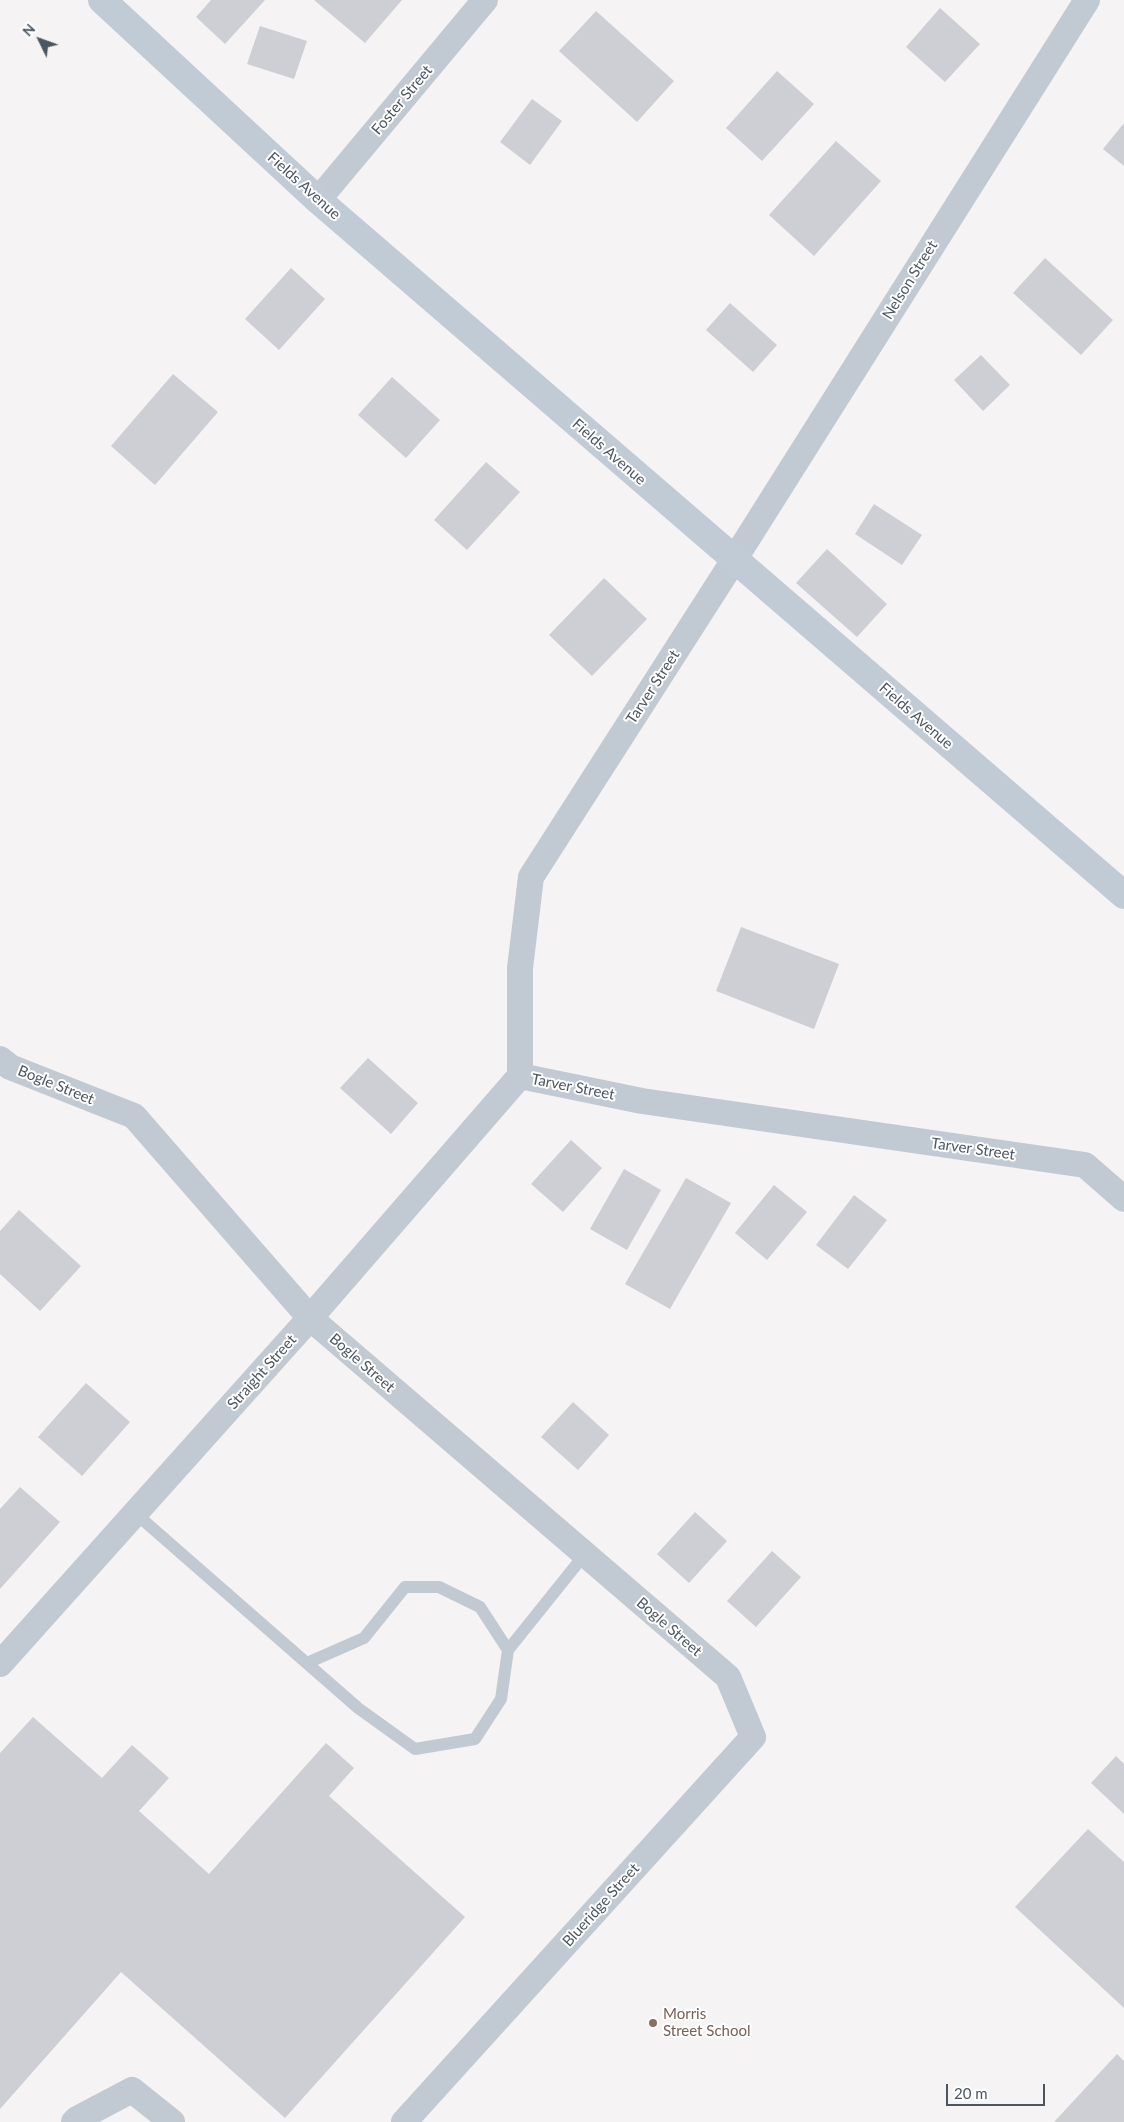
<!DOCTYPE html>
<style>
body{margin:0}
#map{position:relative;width:1124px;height:2122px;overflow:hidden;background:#f5f3f3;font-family:Lato,sans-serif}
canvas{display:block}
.north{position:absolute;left:15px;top:15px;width:50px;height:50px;-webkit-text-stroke:4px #fff;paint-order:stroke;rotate:312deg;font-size:14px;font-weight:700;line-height:20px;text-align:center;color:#4a5661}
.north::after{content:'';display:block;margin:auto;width:18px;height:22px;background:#4a5661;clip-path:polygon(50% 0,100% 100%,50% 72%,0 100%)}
.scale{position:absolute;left:946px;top:2084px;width:99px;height:22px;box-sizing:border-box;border:2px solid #4a5661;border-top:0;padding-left:6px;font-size:15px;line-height:18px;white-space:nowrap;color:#4a5661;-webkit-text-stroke:4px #fff;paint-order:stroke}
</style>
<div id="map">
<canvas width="1124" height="2122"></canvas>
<div class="north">N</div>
<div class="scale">20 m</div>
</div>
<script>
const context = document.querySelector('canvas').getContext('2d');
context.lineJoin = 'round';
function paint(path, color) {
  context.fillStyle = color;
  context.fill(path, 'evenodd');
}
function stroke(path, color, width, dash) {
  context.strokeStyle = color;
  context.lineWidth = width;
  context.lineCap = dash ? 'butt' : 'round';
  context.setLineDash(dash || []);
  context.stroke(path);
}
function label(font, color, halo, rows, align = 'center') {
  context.font = font + ' Lato,sans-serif';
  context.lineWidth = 4;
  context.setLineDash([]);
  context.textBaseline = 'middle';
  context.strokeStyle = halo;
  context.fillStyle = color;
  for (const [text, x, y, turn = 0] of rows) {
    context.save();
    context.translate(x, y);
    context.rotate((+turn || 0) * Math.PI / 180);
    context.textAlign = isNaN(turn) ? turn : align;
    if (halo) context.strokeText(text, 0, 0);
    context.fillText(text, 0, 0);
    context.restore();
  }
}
paint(new Path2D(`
 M211,0H265L225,44L196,17Z
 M314,0H402L365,43Z
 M940,8L980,44L945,82L906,47Z
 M596,11L674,81L637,122L559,51Z
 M260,26L307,41L294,79L247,64Z
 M777,71L814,104L762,161L726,128Z
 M532,99L562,121L530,165L500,142Z
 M1124,123V166L1103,149Z
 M836,141L881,181L814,256L769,215Z
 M1045,258L1113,320L1081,355L1013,293Z
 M291,268L325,299L279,350L245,319Z
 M730,303L777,345L753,372L706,330Z
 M981,355L1010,385L983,411L954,380Z
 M173,374L218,412L155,485L111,446Z
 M392,377L440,420L406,458L358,415Z
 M486,462L520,492L467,550L434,520Z
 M874,504L922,535L902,565L855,534Z
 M827,549L887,604L857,637L796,583Z
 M604,578L647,619L592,676L549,635Z
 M741,927L839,964L814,1029L716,991Z
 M368,1058L418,1103L391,1134L340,1088Z
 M571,1140L602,1168L563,1212L531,1184Z
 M624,1169L661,1190L627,1250L590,1229Z
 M686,1178L731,1203L670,1309L625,1284Z
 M774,1185L807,1212L767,1260L735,1233Z
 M854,1195L887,1220L848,1269L816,1245Z
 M19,1210L81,1266L40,1311L0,1274V1231Z
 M86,1383L130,1422L82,1476L38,1437Z
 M573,1402L609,1435L578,1470L541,1437Z
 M20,1487L60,1522L0,1589V1509Z
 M695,1512L727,1541L689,1583L657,1554Z
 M772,1551L801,1577L756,1627L727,1601Z
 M33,1717L102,1778L132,1745L169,1778L139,1811L209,1874L326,1743L354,1768L329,1796L465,1917L285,2118L121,1972L0,2109V1753Z
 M1116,1756L1124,1764V1814L1091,1783Z
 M1088,1829L1124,1862V2008L1015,1907Z
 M1117,2054L1124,2061V2122H1054Z`), '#cdcfd5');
stroke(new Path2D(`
 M135,1513L358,1708L415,1749L475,1739L501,1699L508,1650L480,1607L439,1587H405L364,1638L307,1663
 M508,1650L585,1554`), '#c1cad2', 12);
stroke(new Path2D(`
 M1087,0L734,560L531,877L520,968V1076L642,1101L1085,1165L1124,1199
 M318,200L485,0
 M0,1059L10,1067L134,1116L310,1318L728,1677L753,1737L404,2122
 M0,1664L310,1318L520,1076
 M74,2122L77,2119L132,2090L172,2122`), '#c1cad2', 26);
stroke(new Path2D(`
 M102,0L318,200L1124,895`), '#c1cbd6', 28);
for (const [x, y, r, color] of [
 [653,2023,5,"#8d6e63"]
]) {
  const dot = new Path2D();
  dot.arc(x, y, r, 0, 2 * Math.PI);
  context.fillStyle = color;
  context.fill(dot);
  stroke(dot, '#fff', 2);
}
label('15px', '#4a5661', '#fff', [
 ["Foster Street",402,100,-50],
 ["Fields Avenue",304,186,42],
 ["Nelson Street",910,280,-58],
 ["Fields Avenue",609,452,41],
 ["Tarver Street",653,687,-57],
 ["Fields Avenue",916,716,41],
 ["Bogle Street",56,1085,22],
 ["Tarver Street",573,1087,11],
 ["Tarver Street",973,1149,8],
 ["Bogle Street",362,1363,41],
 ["Straight Street",262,1372,-48],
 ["Bogle Street",669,1627,41],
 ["Blueridge Street",601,1905,-48]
]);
label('15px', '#785e54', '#fff', [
 ["Morris",663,2014],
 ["Street School",663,2031]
], 'left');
</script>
